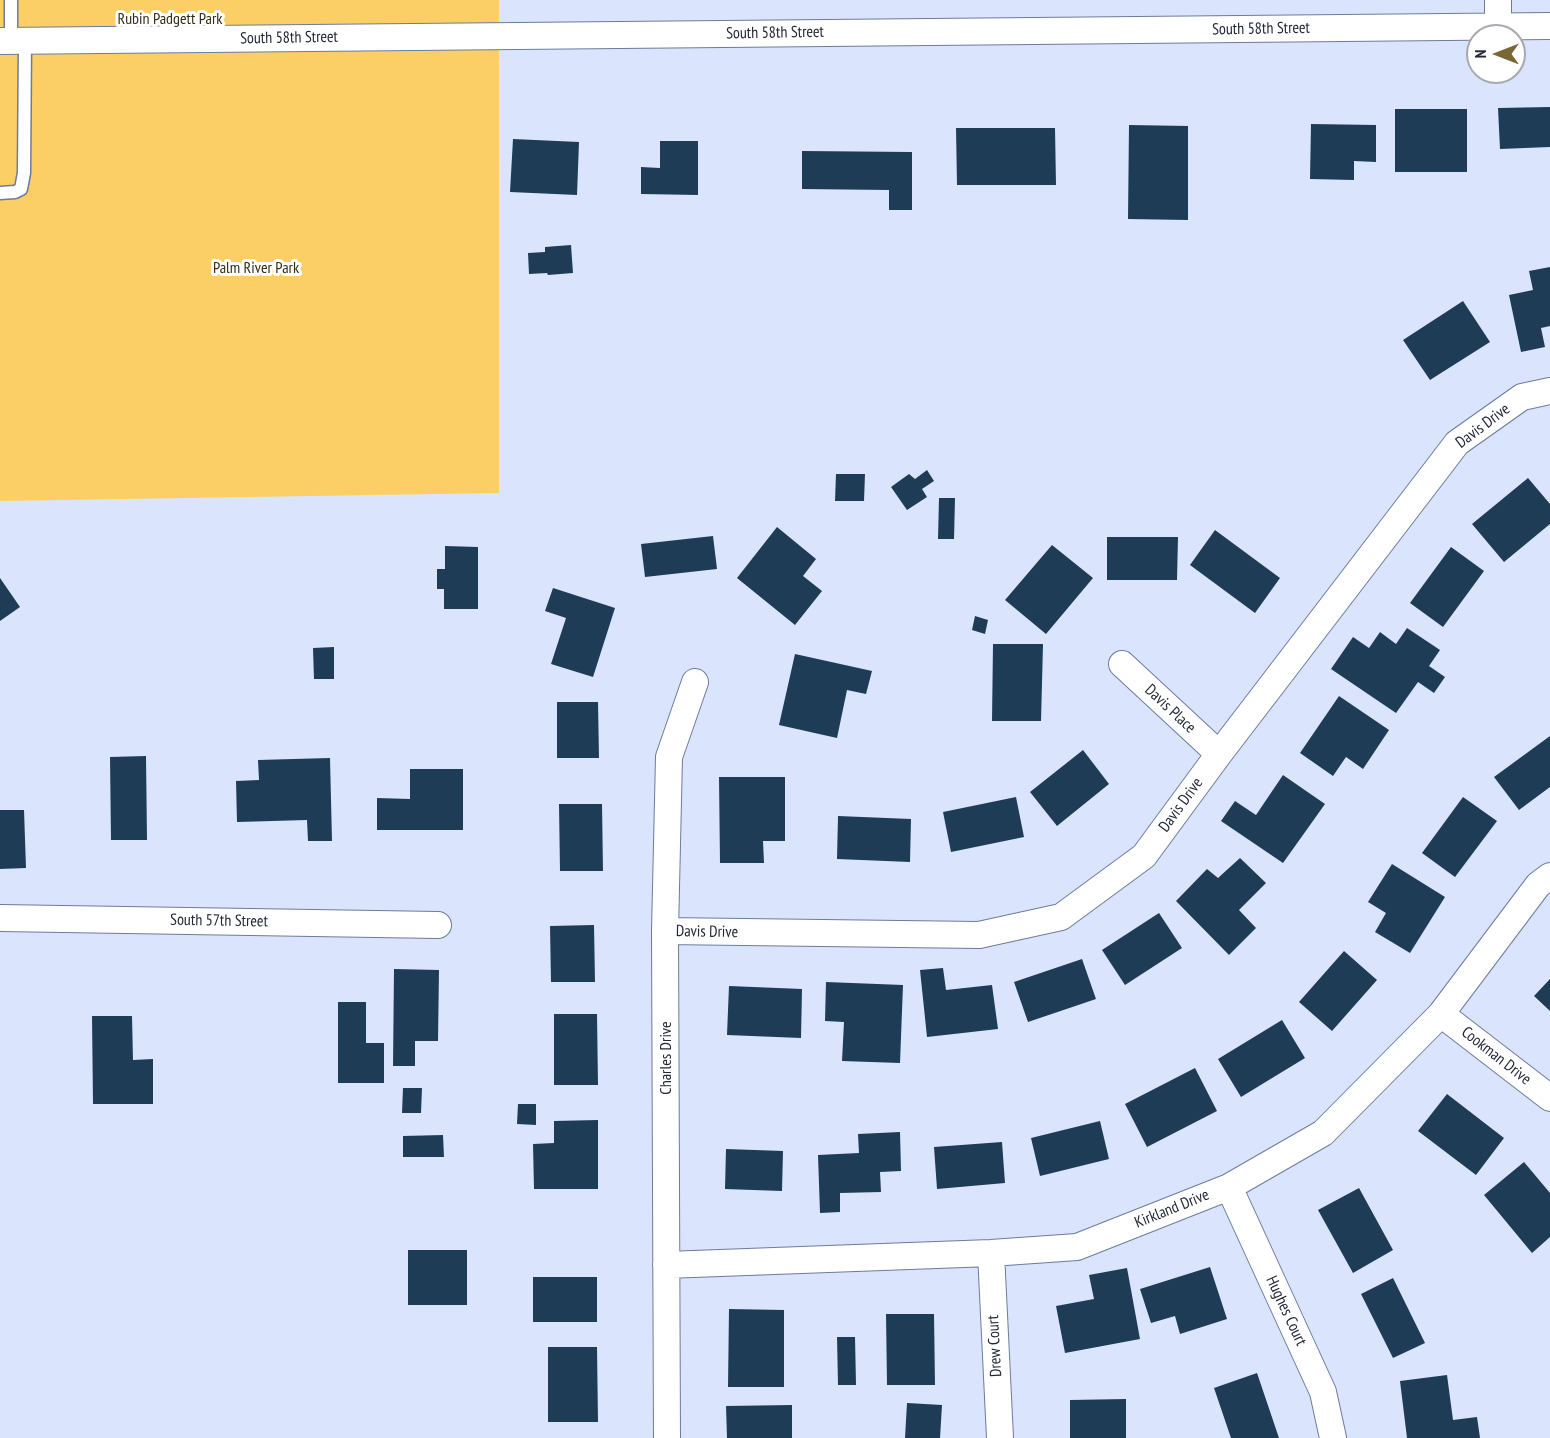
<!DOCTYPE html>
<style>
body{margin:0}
#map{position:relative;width:1550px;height:1438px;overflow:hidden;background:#dae5fd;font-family:"PT Sans Narrow",sans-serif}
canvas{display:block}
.north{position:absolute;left:1466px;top:24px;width:60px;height:60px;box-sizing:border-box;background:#fff;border:2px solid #a7a9af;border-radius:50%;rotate:270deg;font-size:16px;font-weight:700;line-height:24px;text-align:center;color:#222837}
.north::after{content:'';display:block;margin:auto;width:21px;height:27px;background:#7b6635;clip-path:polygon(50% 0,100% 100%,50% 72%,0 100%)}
</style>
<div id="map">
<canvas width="1550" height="1438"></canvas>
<div class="north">N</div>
</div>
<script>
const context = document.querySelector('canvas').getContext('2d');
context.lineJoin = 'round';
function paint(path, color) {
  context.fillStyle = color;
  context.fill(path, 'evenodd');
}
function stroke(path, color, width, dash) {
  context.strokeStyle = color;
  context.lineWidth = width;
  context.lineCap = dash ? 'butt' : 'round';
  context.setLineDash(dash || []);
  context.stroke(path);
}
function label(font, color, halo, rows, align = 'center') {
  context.font = font + ' "PT Sans Narrow",sans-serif';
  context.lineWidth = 6;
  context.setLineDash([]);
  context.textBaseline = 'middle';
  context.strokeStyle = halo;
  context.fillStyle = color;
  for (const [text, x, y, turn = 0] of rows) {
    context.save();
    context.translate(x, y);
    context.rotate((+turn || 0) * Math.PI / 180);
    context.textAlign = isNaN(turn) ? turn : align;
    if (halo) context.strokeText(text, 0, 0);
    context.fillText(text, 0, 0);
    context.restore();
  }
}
paint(new Path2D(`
 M0,0H499V493L0,501Z`), '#fbcf65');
paint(new Path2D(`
 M1550,107V147L1500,149L1498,108Z
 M1395,109H1467V172H1395Z
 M1311,124L1376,125V162L1354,161V180L1310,179Z
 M1129,125L1188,126V220L1128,219Z
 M956,128H1055L1056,185H957Z
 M513,139L579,142L577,195L510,192Z
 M660,141H698V195L641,194V167L660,168Z
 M802,151L912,152V210H889V190L802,189Z
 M571,245L573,273L548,275L547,273L529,274L528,253L545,252V247Z
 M1550,267V326L1541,328L1545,347L1521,352L1509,295L1533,290L1529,271Z
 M1463,301L1490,342L1430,380L1403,340Z
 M927,470L934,481L922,489L927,497L907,510L891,487L909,474L915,479Z
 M836,474H865L864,501H835Z
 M1528,478L1550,504V524L1504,562L1472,524Z
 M939,498H955L954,539H938Z
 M777,527L816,559L803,576L822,591L795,625L737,578Z
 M1215,530L1280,578L1255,613L1190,565Z
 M713,536L717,569L645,577L641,544Z
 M1107,537H1178L1177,580H1107Z
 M1052,545L1093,578L1046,634L1005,600Z
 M445,546L478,547V609H444V589H437V569H445Z
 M1451,547L1484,571L1443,627L1410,603Z
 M0,578L20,607L0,621Z
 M553,588L615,608L593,677L551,664L566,618L545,611Z
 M975,616L988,620L985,634L972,630Z
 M1407,628L1440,650L1429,666L1445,677L1434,693L1418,682L1396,713L1331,669L1353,637L1369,648L1380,632L1396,644Z
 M993,644H1043L1041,721H992Z
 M334,647V679H314L313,648Z
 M795,654L872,671L866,694L847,690L837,738L779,725Z
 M1339,696L1389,730L1363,769L1346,757L1333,776L1300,753Z
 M557,702H598L599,758H557Z
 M1550,736V787L1519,810L1494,777Z
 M1083,750L1109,784L1057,826L1030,792Z
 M146,756L147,840H111L110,757Z
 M330,758L332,841H308L307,820L237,822L236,781L259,780L258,760Z
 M410,769H463V830H377V798L410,799Z
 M1283,775L1325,804L1283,863L1221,821L1235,801L1256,815Z
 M719,777H785V841H763L764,863H720Z
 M1016,797L1024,837L951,852L943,812Z
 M1463,797L1497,821L1455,877L1422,853Z
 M559,804H602L603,871H560Z
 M0,810H24L26,868L0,869Z
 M838,816L911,819L910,862L837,859Z
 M1240,858L1266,883L1239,910L1256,928L1229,955L1176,901L1207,869L1218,878Z
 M1392,864L1445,897L1410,953L1375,932L1386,913L1368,902Z
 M1159,913L1182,948L1125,985L1102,950Z
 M594,925L595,982H551L550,926Z
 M1344,951L1377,980L1332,1031L1299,1002Z
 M1082,959L1096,999L1028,1022L1014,982Z
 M943,968L946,990L992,985L998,1029L927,1037L920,970Z
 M394,969L439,970L438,1041H415V1066H393Z
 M1550,979V1011L1534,996Z
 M826,982L903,985L900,1063L842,1061L844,1022L825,1021Z
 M729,986L802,989L801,1038L727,1035Z
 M338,1002H366V1043H384V1083H338Z
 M554,1014H597L598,1085H554Z
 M92,1016H132L133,1060L153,1059V1104H93Z
 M1282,1020L1305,1058L1241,1097L1218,1059Z
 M1195,1068L1217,1111L1147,1147L1125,1104Z
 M403,1088H422L421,1113H402Z
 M1447,1094L1504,1138L1476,1175L1418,1131Z
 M518,1104H536V1125L517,1124Z
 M598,1120V1189H534L533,1144L554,1143V1121Z
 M1100,1121L1109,1159L1040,1176L1031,1138Z
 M900,1132L901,1171L880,1172L881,1192L840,1193V1212L820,1213L818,1155L859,1153L858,1134Z
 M443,1135L444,1157H403V1136Z
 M1002,1142L1005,1183L937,1189L934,1147Z
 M726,1149L783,1151L782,1191L725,1189Z
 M1524,1162L1550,1193V1237L1532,1253L1484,1195Z
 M1359,1188L1393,1250L1353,1273L1318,1210Z
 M408,1250H467V1305H408Z
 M1210,1267L1227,1319L1180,1334L1175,1316L1151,1323L1140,1289Z
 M1127,1268L1140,1339L1065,1353L1056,1306L1094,1299L1089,1275Z
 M533,1277H597V1322H533Z
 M1393,1278L1425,1343L1393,1358L1361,1294Z
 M729,1309L784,1310V1387H728Z
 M886,1314H934L935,1385H887Z
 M837,1337H855L856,1385H838Z
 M548,1347H597L598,1422H548Z
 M1257,1373L1279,1438H1231L1214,1388Z
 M1447,1375L1453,1420L1477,1417L1480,1438H1407L1400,1381Z
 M1126,1399V1438H1070V1400Z
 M907,1403L942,1405L940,1438H905Z
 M792,1405V1438H727L726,1406Z`), '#1e3c56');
const service = new Path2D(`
 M11,41V0
 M0,193L15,192L21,189L24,173L25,41`);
const minor = new Path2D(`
 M1498,26V0
 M0,41L1550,26
 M1122,664L1219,754
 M0,918L438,925
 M665,931L979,935L1061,917L1144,856L1219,754L1457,443L1522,397L1550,391
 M1441,1014L1550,1098
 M1229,1187L1323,1392L1333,1438
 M991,1253L1000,1438
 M666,1265L991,1253L1077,1247L1229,1187L1323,1133L1441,1014L1538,885L1550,876
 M667,1438L665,931L669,757L695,682`);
stroke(service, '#6c7b9e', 15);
stroke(minor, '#6c7b9e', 28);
stroke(service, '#fff', 12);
stroke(minor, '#fff', 26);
label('16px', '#362c14', '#fff', [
 ["Rubin Padgett Park",170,19],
 ["Palm River Park",256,268]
]);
label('16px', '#222837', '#fff', [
 ["South 58th Street",1261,29,-1],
 ["South 58th Street",775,33,-1],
 ["South 58th Street",289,38,-1],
 ["Davis Drive",1483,426,-37],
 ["Davis Place",1170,709,43],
 ["Davis Drive",1181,805,-54],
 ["South 57th Street",219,921,1],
 ["Davis Drive",707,932,1],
 ["Cookman Drive",1496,1056,38],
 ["Charles Drive",666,1058,-90],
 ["Kirkland Drive",1172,1209,-22],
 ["Hughes Court",1286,1311,65],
 ["Drew Court",995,1346,-93]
]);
</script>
